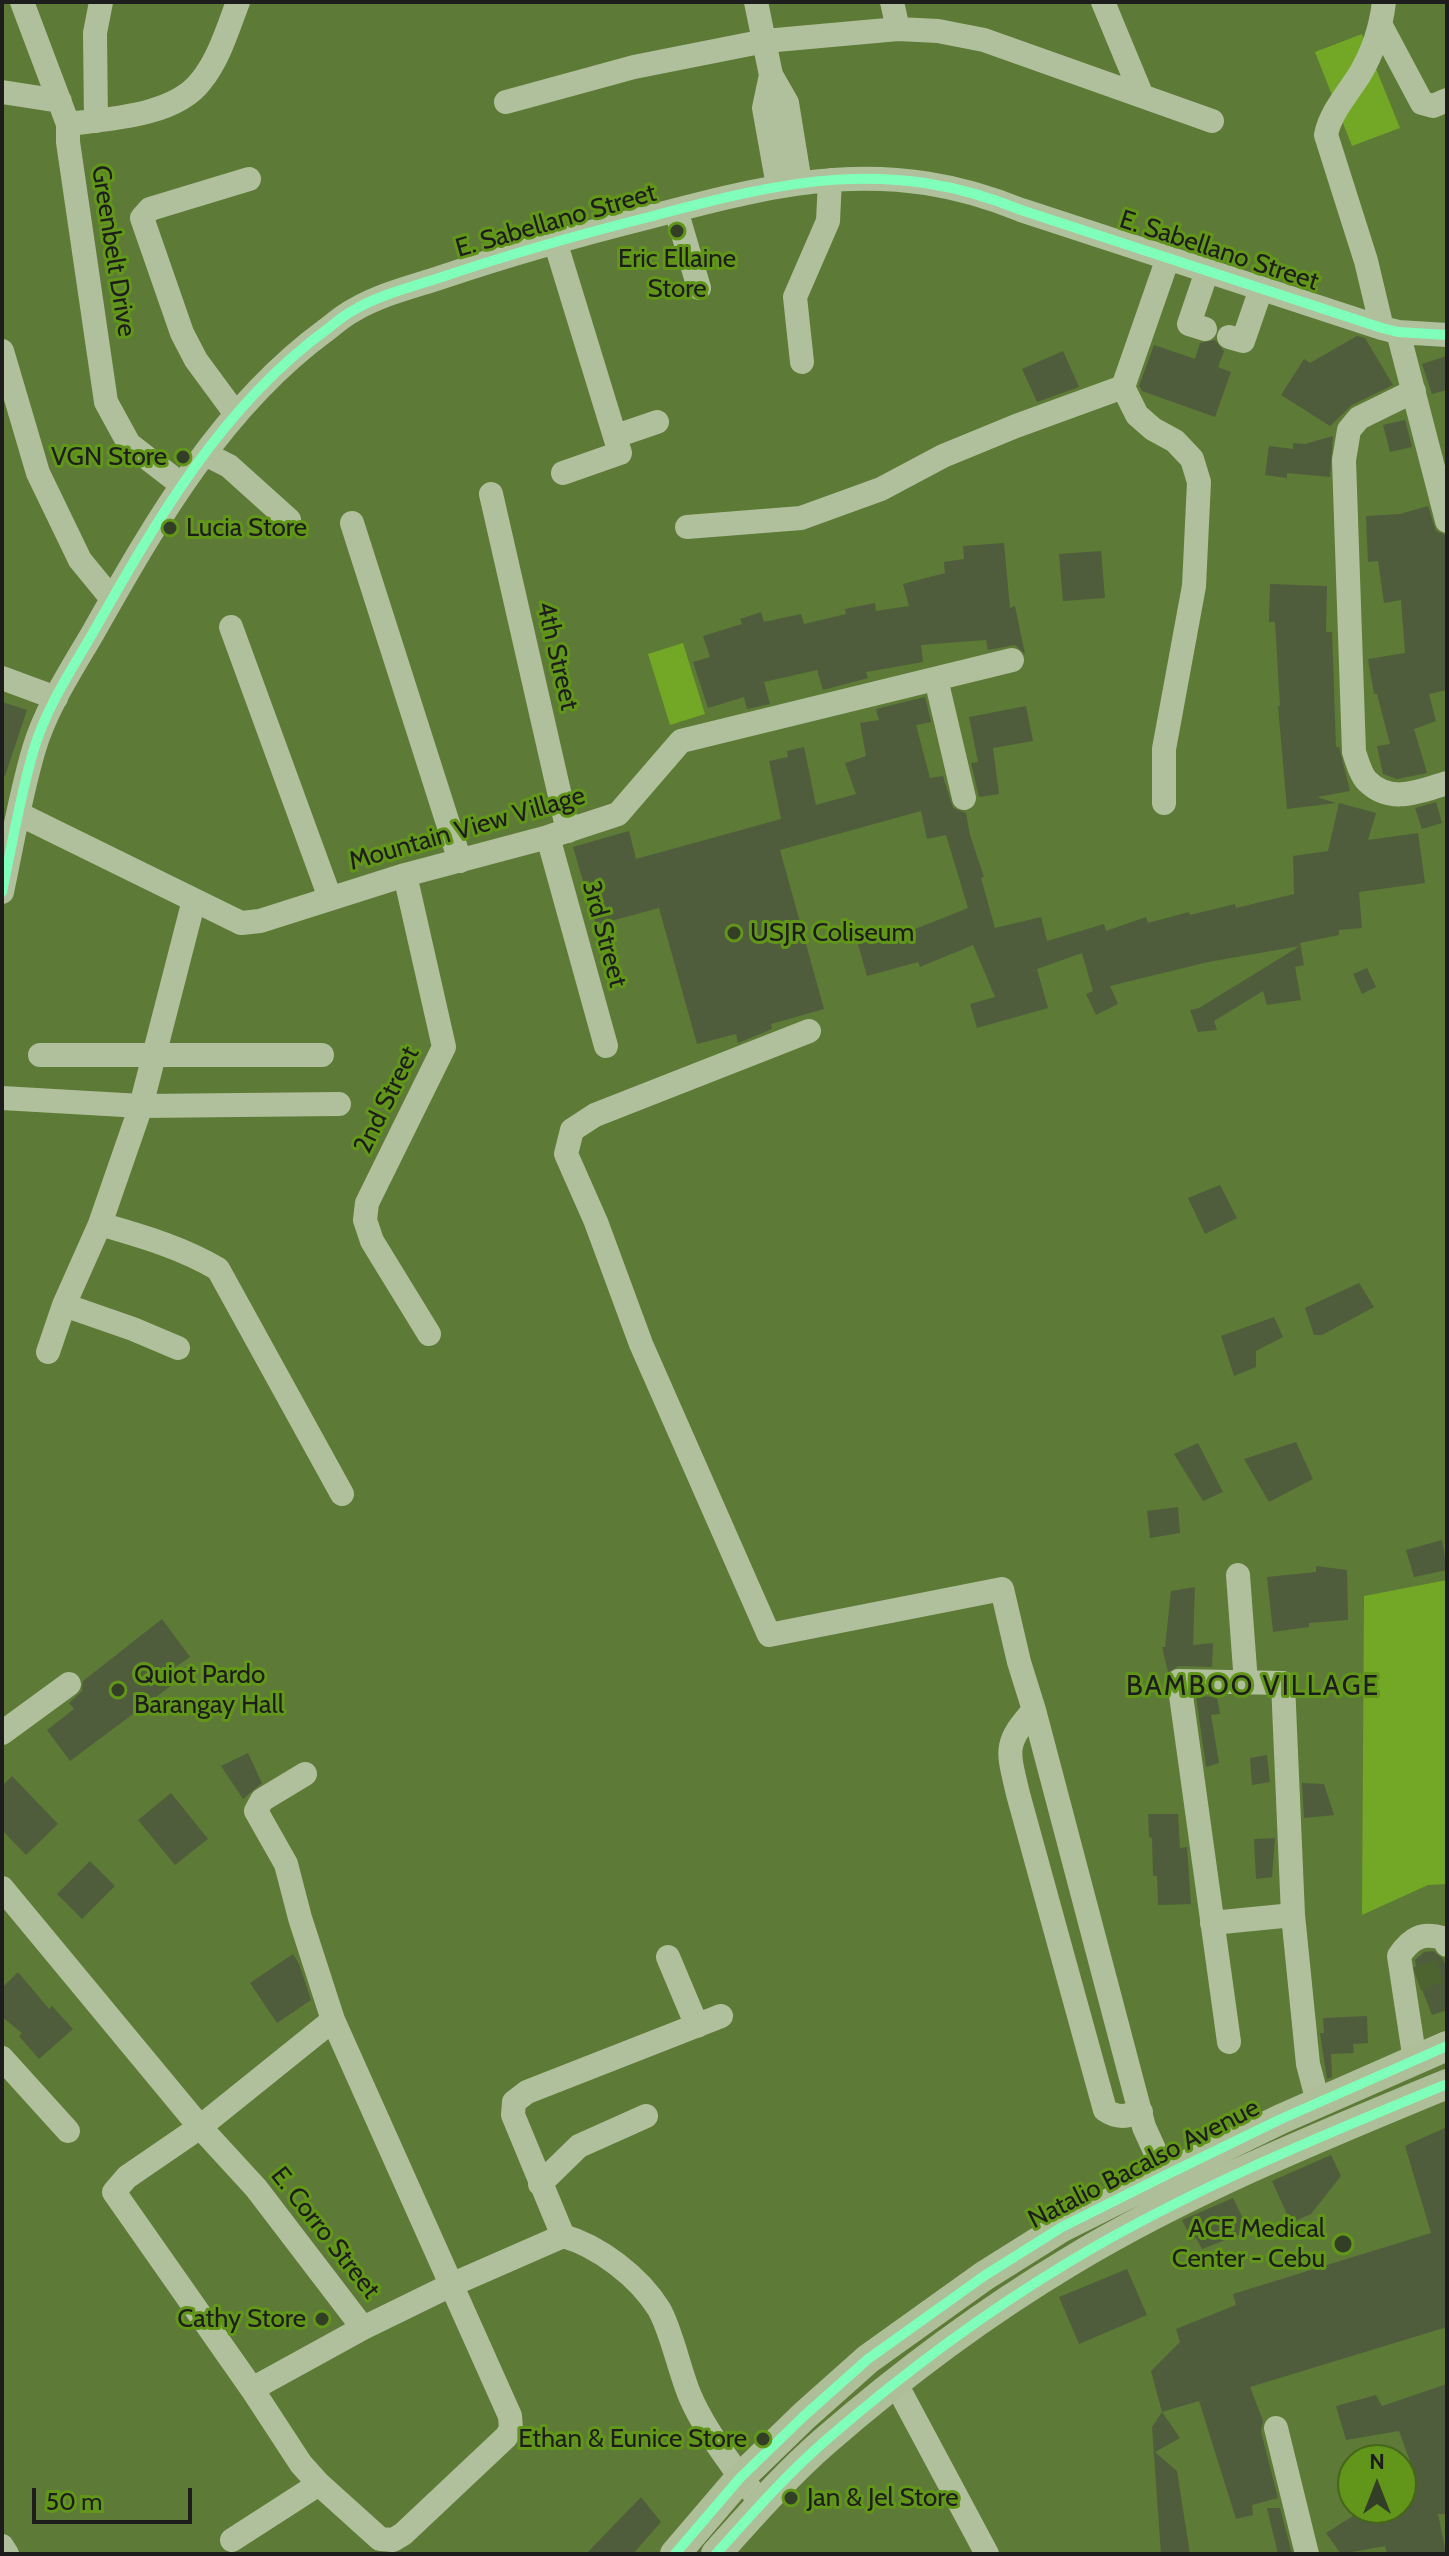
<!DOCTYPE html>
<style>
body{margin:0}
#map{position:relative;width:1449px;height:2556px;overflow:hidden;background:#5d7a36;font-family:Cabin,sans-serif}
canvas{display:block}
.frame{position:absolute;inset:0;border:4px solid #1d1d1d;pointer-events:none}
.north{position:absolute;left:1337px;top:2444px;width:80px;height:80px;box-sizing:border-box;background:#61961a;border:2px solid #46661b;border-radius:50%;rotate:0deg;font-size:22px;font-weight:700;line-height:32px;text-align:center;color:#1d1d1d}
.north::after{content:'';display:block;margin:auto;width:28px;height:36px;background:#333e26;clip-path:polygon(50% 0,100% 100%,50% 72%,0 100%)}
.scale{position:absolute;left:32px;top:2488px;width:160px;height:36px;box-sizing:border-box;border:4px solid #1d1d1d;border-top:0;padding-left:10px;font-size:24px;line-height:28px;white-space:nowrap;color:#1d1d1d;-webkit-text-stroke:6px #61961a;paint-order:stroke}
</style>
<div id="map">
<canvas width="1449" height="2556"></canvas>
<div class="frame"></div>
<div class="north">N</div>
<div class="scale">50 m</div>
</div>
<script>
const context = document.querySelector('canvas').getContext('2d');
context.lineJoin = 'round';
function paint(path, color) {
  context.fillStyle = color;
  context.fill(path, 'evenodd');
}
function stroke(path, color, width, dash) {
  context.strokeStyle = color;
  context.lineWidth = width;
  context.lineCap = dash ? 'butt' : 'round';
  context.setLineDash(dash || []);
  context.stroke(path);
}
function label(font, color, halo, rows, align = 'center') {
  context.font = font + ' Cabin,sans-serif';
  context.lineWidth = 6;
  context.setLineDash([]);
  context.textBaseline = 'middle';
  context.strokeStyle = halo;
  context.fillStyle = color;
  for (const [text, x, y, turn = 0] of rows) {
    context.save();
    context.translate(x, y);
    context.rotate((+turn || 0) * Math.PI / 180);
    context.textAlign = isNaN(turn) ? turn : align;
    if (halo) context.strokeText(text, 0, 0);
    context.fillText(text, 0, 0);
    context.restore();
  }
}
paint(new Path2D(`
 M1362,34L1400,128L1352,146L1315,52Z
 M683,643L705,714L670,725L648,654Z
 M1447,1580V1884L1428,1885L1362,1915L1364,1596Z`), '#72a826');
paint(new Path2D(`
 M1357,336L1365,338L1393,385L1352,405L1330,426L1281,395L1304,359L1310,363Z
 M1215,340L1224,351L1218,367L1231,372L1215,417L1142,391L1139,386L1154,345L1195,359L1200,343Z
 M1063,351L1079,387L1037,402L1022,369Z
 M1447,356V390L1432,394L1422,364Z
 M1405,420L1412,447L1390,452L1383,425Z
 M1333,436L1330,477L1287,473V478L1265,475L1269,446L1293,449V443L1305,444Z
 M1428,506L1436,531L1447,536V690L1429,694L1436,721L1414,729L1427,773L1397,779L1383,774L1377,746L1390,744L1377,694H1374L1368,659L1405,653L1401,600L1384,603L1378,561L1368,562L1366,516L1400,514Z
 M1004,543L1010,608L1015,606L1025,654L1015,645L988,650L986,640L921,645L923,662L866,672L868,678L823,690L817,670L764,682L770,704L747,709L744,697L708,708L693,662L710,657L703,636L742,624L740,619L761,612L764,622L801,614L804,624L846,614L845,609L875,603L876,611L909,606L903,584L945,573L944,562L964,559L963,546Z
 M1101,551L1105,598L1063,601L1059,554Z
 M1270,584L1327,586L1326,632H1332L1336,747H1339L1350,791L1317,797L1336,803L1287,809L1278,706H1280L1275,622H1269Z
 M925,697L931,722L916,725L930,778L943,776L953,808L966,813L970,835L984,877L981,878L995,928L1041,917L1047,941L1104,924L1106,931L1146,917L1148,923L1189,912L1190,915L1235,904L1236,908L1294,894L1293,856L1328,851L1339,803L1376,813L1368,840L1418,833L1425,883L1359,892L1362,928L1339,930V935L1300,943L1304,965L1295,967L1301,1000L1267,1005L1263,991L1214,1021L1217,1030L1198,1032L1190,1010L1199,1008L1300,946L1208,962L1110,986L1118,1004L1096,1015L1086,994L1093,991L1082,953L1037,969L1048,1008L977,1028L970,1004L995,997L973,945L920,967L918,962L867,976L858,944L899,933L900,935L968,908L946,835L927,839L921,811L780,850L824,1009L771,1024L772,1029L738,1043L736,1034L697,1044L659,908L596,925L573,847L629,831L636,859L781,819L769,761L788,757L787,751L804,747L816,805L856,794L845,763L866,756L860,723L879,720L876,709Z
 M2,702L27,710L5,776H2Z
 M1026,706L1033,741L993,748L999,794L979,797L971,763L978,762L969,717Z
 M1436,802L1442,823L1422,829L1415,808Z
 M1367,968L1376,987L1362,994L1353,974Z
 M1220,1185L1237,1218L1205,1234L1188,1198Z
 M1359,1283L1374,1307L1322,1335H1314L1305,1308Z
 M1274,1317L1283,1337L1256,1351V1367L1234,1376L1221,1336Z
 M1296,1442L1313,1479L1269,1502L1244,1459Z
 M1198,1443L1223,1492L1203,1501L1174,1454Z
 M1178,1507L1180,1533L1150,1538L1147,1511Z
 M1442,1540L1447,1570L1414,1577L1406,1550Z
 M1316,1566L1347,1570L1348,1620L1309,1623V1627L1273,1632L1267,1577L1316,1572Z
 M1195,1587L1193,1645L1213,1643L1212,1667L1179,1666L1168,1672L1162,1647H1165L1171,1591Z
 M162,1619L190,1657L164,1675L172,1685L70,1761L47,1730L74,1709L69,1703L82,1691L83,1681Z
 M1196,1696L1217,1697L1220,1714L1211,1715L1219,1763L1206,1767Z
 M248,1753L262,1783L243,1799L221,1766Z
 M1267,1755L1270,1782L1252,1785L1250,1758Z
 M12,1776L58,1824L26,1855L2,1830V1786Z
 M1302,1783L1324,1784L1334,1815L1304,1818Z
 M171,1793L208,1839L175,1865L138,1820Z
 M1148,1814H1178L1180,1848L1187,1847L1191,1904L1158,1905L1157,1876H1153L1152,1838L1149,1837Z
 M1275,1838L1272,1877L1256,1879L1254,1839Z
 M90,1861L115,1886L82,1919L57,1894Z
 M1433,1951L1443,1959L1447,1969V2010L1432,2015L1418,1979L1415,1960L1424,1952Z
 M293,1954L299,1964L311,2000L277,2023L250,1983Z
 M18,1972L49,2009L52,2006L73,2029L39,2059L19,2036L22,2033L2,2017V1988Z
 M1367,2016L1368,2043L1353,2044L1354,2053L1331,2054L1332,2077L1327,2079L1320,2033H1324L1323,2018Z
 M1447,2127V2327L1250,2387L1263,2421L1261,2432L1278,2498L1252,2505L1253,2515L1236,2519L1199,2401L1162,2412L1151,2371L1180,2342L1176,2329L1236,2305L1233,2294L1431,2233L1405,2146Z
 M1331,2155L1341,2176L1311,2214L1291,2223L1272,2181Z
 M1233,2198L1249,2231L1202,2249L1196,2238L1192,2240L1182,2220Z
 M1127,2269L1147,2315L1079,2344L1059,2297Z
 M1447,2384V2514H1438L1446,2554H1387L1385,2546L1341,2554L1326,2533L1353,2516L1349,2508H1401V2466L1411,2464L1399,2431L1346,2440L1336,2406L1376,2395L1382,2406Z
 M1162,2412L1180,2438L1155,2452L1177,2471L1190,2554H1161L1152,2427Z
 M641,2497L661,2522L633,2554H586Z
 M1267,2508H1280L1292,2554H1278Z`), '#4f5d3c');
stroke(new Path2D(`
 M1417,1979L1447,1968`), '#4d6330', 24, [24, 12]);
stroke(new Path2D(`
 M22,2L68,124V142L106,402L129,444L182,485
 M756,2L771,75L787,103L800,183
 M892,2L898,29
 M1103,2L1142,96
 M1381,26L1422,103L1433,106L1447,100
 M771,75L764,108L778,186
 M2,92L60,101
 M506,102L634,67L765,41L898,29L938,31L984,40L1212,121
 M96,121L95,33L101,2
 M68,124C108,119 175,116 201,81C219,59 228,28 238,2
 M676,210L699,288
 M555,241L620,453L563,473
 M1382,328L1366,261L1326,135C1330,113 1348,93 1360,74C1373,52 1381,27 1384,2
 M1205,329L1189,324L1207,271
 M1398,332L1447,521
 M1229,337L1243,341L1261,289
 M2,351L38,473L80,560L112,599
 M802,362L795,297L828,221L830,180
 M1414,391L1359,418L1349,430L1344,460L1354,752C1357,761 1361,775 1367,781C1391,805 1420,791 1447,783
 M235,413L196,360L182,333L142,218L150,209L249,179
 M616,436L657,422
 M205,454L229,466L289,520
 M491,494L568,831
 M352,523L460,861
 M687,527L801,518L881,489L943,456L1016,426L1123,387
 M231,627L330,898
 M2,678L56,698
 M936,679L964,798
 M1164,803V749L1194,586L1199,482L1192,459L1175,441L1153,429L1137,415L1123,387L1168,258
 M19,814L241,923L260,921L405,875L548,837L618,814L681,741L1012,660
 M548,837L606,1046
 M405,875L444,1047L367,1203L365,1220L372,1241L429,1334
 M2,892C12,845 20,796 34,749C46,708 72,669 94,631C156,521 222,406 326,330C335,323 344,315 354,310C379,295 411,287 439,278C510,254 581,234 653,216C785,181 889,156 1021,210L1382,328L1398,332L1447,335
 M809,1031L595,1115L572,1130L566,1154L596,1222L641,1344L769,1635L1002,1589L1019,1662L1034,1710L1144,2127L1173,2191
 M40,1055H322
 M2,1098L141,1106L339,1104
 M100,1224C141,1236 181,1247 218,1269L342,1494
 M64,1305L133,1329L178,1348
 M48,1352L64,1305L100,1224L141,1106L194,900
 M1238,1575L1246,1683
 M1034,1710C1003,1744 1008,1751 1018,1794L1105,2110C1118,2119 1127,2116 1141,2112
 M2,1733L69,1684
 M305,1774L262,1800L256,1811L286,1864L300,1918L333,2020L510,2416L511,2429L506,2437L403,2534L393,2540L380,2539L319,2484L301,2464L252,2389L114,2192L127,2177L200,2127L333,2020
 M2,1888L200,2127L256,2188L363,2328
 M1212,1923L1293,1915
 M668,1957L697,2026
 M1229,2042L1179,1681L1283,1683L1293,1915L1308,2064L1318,2102
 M2,2058L68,2131
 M1415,2061L1399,1956C1411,1938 1422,1932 1443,1938L1447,1945
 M540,2184L579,2146L646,2116
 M563,2236L513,2115L514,2102L527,2092L721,2016
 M896,2384L987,2554
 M252,2389L363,2328L451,2285L563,2236C599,2246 639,2277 659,2309C672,2332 679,2370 690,2396C704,2429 738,2476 762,2503
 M1276,2428L1307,2554
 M232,2540L319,2484
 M2,2546L7,2554`), '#b0c09c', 24);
stroke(new Path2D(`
 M675,2554L740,2478L804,2416L868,2359L984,2276L1062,2227L1166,2175L1281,2119L1447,2046
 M716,2554C751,2515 786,2475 825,2441C901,2375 984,2313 1069,2262C1186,2191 1321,2136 1447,2084`), '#aebe99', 30);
stroke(new Path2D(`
 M2,892C12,845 20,796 34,749C46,708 72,669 94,631C156,521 222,406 326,330C335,323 344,315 354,310C379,295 411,287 439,278C510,254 581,234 653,216C785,181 889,156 1021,210L1382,328L1398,332L1447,335
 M675,2554L740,2478L804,2416L868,2359L984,2276L1062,2227L1166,2175L1281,2119L1447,2046
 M716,2554C751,2515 786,2475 825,2441C901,2375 984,2313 1069,2262C1186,2191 1321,2136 1447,2084`), '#80ffba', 10);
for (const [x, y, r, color] of [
 [677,231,8,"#333e26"],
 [183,457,8,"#333e26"],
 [170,528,8,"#333e26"],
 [734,933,8,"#333e26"],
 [118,1690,8,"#333e26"],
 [1343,2244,10,"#333e26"],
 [322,2319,8,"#333e26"],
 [763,2439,8,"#333e26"],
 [791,2498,8,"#333e26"]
]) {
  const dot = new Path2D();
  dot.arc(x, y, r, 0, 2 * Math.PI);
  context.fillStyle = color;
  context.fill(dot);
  stroke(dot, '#61961a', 3);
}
label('26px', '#1d1d1d', '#61961a', [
 ["E. Sabellano Street",556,221,-16],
 ["Greenbelt Drive",113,251,81],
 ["E. Sabellano Street",1219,251,18],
 ["4th Street",557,656,77],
 ["Mountain View Village",467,829,-16],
 ["3rd Street",604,934,75],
 ["2nd Street",387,1100,-64],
 ["Natalio Bacalso Avenue",1144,2164,-27],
 ["E. Corro Street",325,2233,52]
]);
label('26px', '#1d1d1d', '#61961a', [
 ["Eric Ellaine",677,259,"center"],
 ["Store",677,289,"center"],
 ["VGN Store",167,457],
 ["Lucia Store",186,528,"left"],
 ["USJR Coliseum",750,933,"left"],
 ["Quiot Pardo",134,1675,"left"],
 ["Barangay Hall",134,1705,"left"],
 ["ACE Medical",1325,2229],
 ["Center - Cebu",1325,2259],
 ["Cathy Store",306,2319],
 ["Ethan & Eunice Store",747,2439],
 ["Jan & Jel Store",807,2498,"left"]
], 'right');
context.letterSpacing = '2px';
label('28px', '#1d1d1d', '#61961a', [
 ["BAMBOO VILLAGE",1253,1687]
]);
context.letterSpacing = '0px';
</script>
